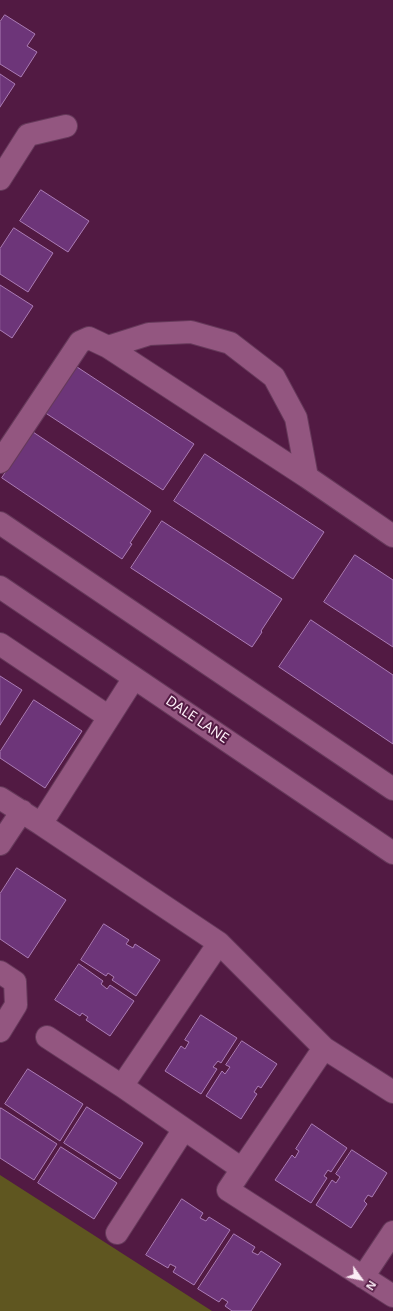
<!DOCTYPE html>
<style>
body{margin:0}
#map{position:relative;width:393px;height:1311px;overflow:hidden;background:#521a43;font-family:"Noto Sans",sans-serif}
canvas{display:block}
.north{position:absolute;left:341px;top:1259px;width:40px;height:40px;-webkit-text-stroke:3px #521a43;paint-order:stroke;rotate:123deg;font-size:11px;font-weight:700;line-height:16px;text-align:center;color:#fcedf6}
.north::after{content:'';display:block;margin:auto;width:14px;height:18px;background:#fcedf6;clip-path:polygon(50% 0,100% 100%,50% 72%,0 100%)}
</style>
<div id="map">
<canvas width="393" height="1311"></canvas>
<div class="north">N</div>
</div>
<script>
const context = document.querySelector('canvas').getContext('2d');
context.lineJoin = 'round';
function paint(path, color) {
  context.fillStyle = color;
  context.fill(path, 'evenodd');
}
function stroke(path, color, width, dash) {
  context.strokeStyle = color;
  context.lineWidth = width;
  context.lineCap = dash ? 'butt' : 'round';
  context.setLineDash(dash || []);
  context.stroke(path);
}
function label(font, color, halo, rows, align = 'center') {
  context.font = font + ' "Noto Sans",sans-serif';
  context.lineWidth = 4;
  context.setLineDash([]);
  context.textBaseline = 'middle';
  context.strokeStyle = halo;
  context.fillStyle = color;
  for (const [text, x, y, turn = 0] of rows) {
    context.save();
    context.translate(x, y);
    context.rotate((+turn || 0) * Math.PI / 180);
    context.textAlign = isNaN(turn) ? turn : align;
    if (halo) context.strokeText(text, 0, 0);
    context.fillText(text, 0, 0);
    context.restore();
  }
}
paint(new Path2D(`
 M0,1175L212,1311H0Z`), '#5f5620');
const building = new Path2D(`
 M5,15L35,34L27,46L37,52L21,77L0,64V22Z
 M0,74L15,84L0,107Z
 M41,190L89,221L68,252L20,221Z
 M14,228L53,253L28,292L0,274V249Z
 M0,285L33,306L12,338L0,330Z
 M74,365L194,444L163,490L44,412Z
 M33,432L151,511L130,543L132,544L122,559L2,478Z
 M205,454L324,532L293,579L174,501Z
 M162,521L282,599L261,631L262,632L252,647L131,568Z
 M355,555L393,580V647L324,602Z
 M311,620L393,675V744L279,667Z
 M0,676L22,690L0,725Z
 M34,700L82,731L45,788L0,758V752Z
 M17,868L66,900L28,958L0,939V894Z
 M104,924L129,940L126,944L133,948L135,944L160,960L136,996L112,980L114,977L108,973L106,976L81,960Z
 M79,964L103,981L101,984L107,989L110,985L134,1001L110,1036L86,1020L88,1017L82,1013L80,1016L55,1000Z
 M201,1015L237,1038L221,1063L218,1061L213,1067L217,1069L201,1094L165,1071L181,1046L185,1049L189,1042L185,1040Z
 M242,1041L277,1064L261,1088L258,1086L254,1092L257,1094L241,1119L206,1096L222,1071L225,1074L230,1067L226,1065Z
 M28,1069L83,1104L60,1141L5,1104Z
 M87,1107L143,1143L120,1179L64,1143Z
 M1,1108L57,1144L34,1180L0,1158V1110Z
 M312,1124L347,1148L331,1172L328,1170L324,1176L327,1178L311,1203L275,1180L292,1155L295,1158L299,1151L296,1149Z
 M61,1147L117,1183L94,1219L38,1183Z
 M352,1150L387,1173L372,1197L368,1195L364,1201L367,1204L351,1228L316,1205L332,1180L336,1183L340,1177L336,1174Z
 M182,1199L203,1213L200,1218L206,1221L209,1217L230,1230L194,1285L173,1272L176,1267L170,1264L168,1268L146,1255Z
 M234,1234L255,1247L252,1252L258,1255L261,1251L281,1264L251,1311H232L225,1306L228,1302L222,1298L219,1302L198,1289Z`);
paint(building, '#6d3579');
stroke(building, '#ab7cb5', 1);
const minor = new Path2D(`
 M0,179L28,135L66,126
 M108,347L307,477
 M0,462L80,342L89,338L108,347L149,334L191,332L230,343L274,377L296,418L307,477L393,536
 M0,523L393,789
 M0,587L393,853
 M0,644L109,717
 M0,798L41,824
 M0,844L22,811
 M219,943L324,1048L393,1092
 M0,972L15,982L16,1005L0,1031
 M47,1037L122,1086L219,943L41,824L134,678
 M122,1086L242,1169L324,1048
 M242,1169L228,1190L393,1296
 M117,1233L184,1129
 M363,1277L393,1232`);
stroke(minor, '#66395a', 24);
stroke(minor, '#935680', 22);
label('14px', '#fcedf6', '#521a43', [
 ["DALE LANE",197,720,34]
]);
</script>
